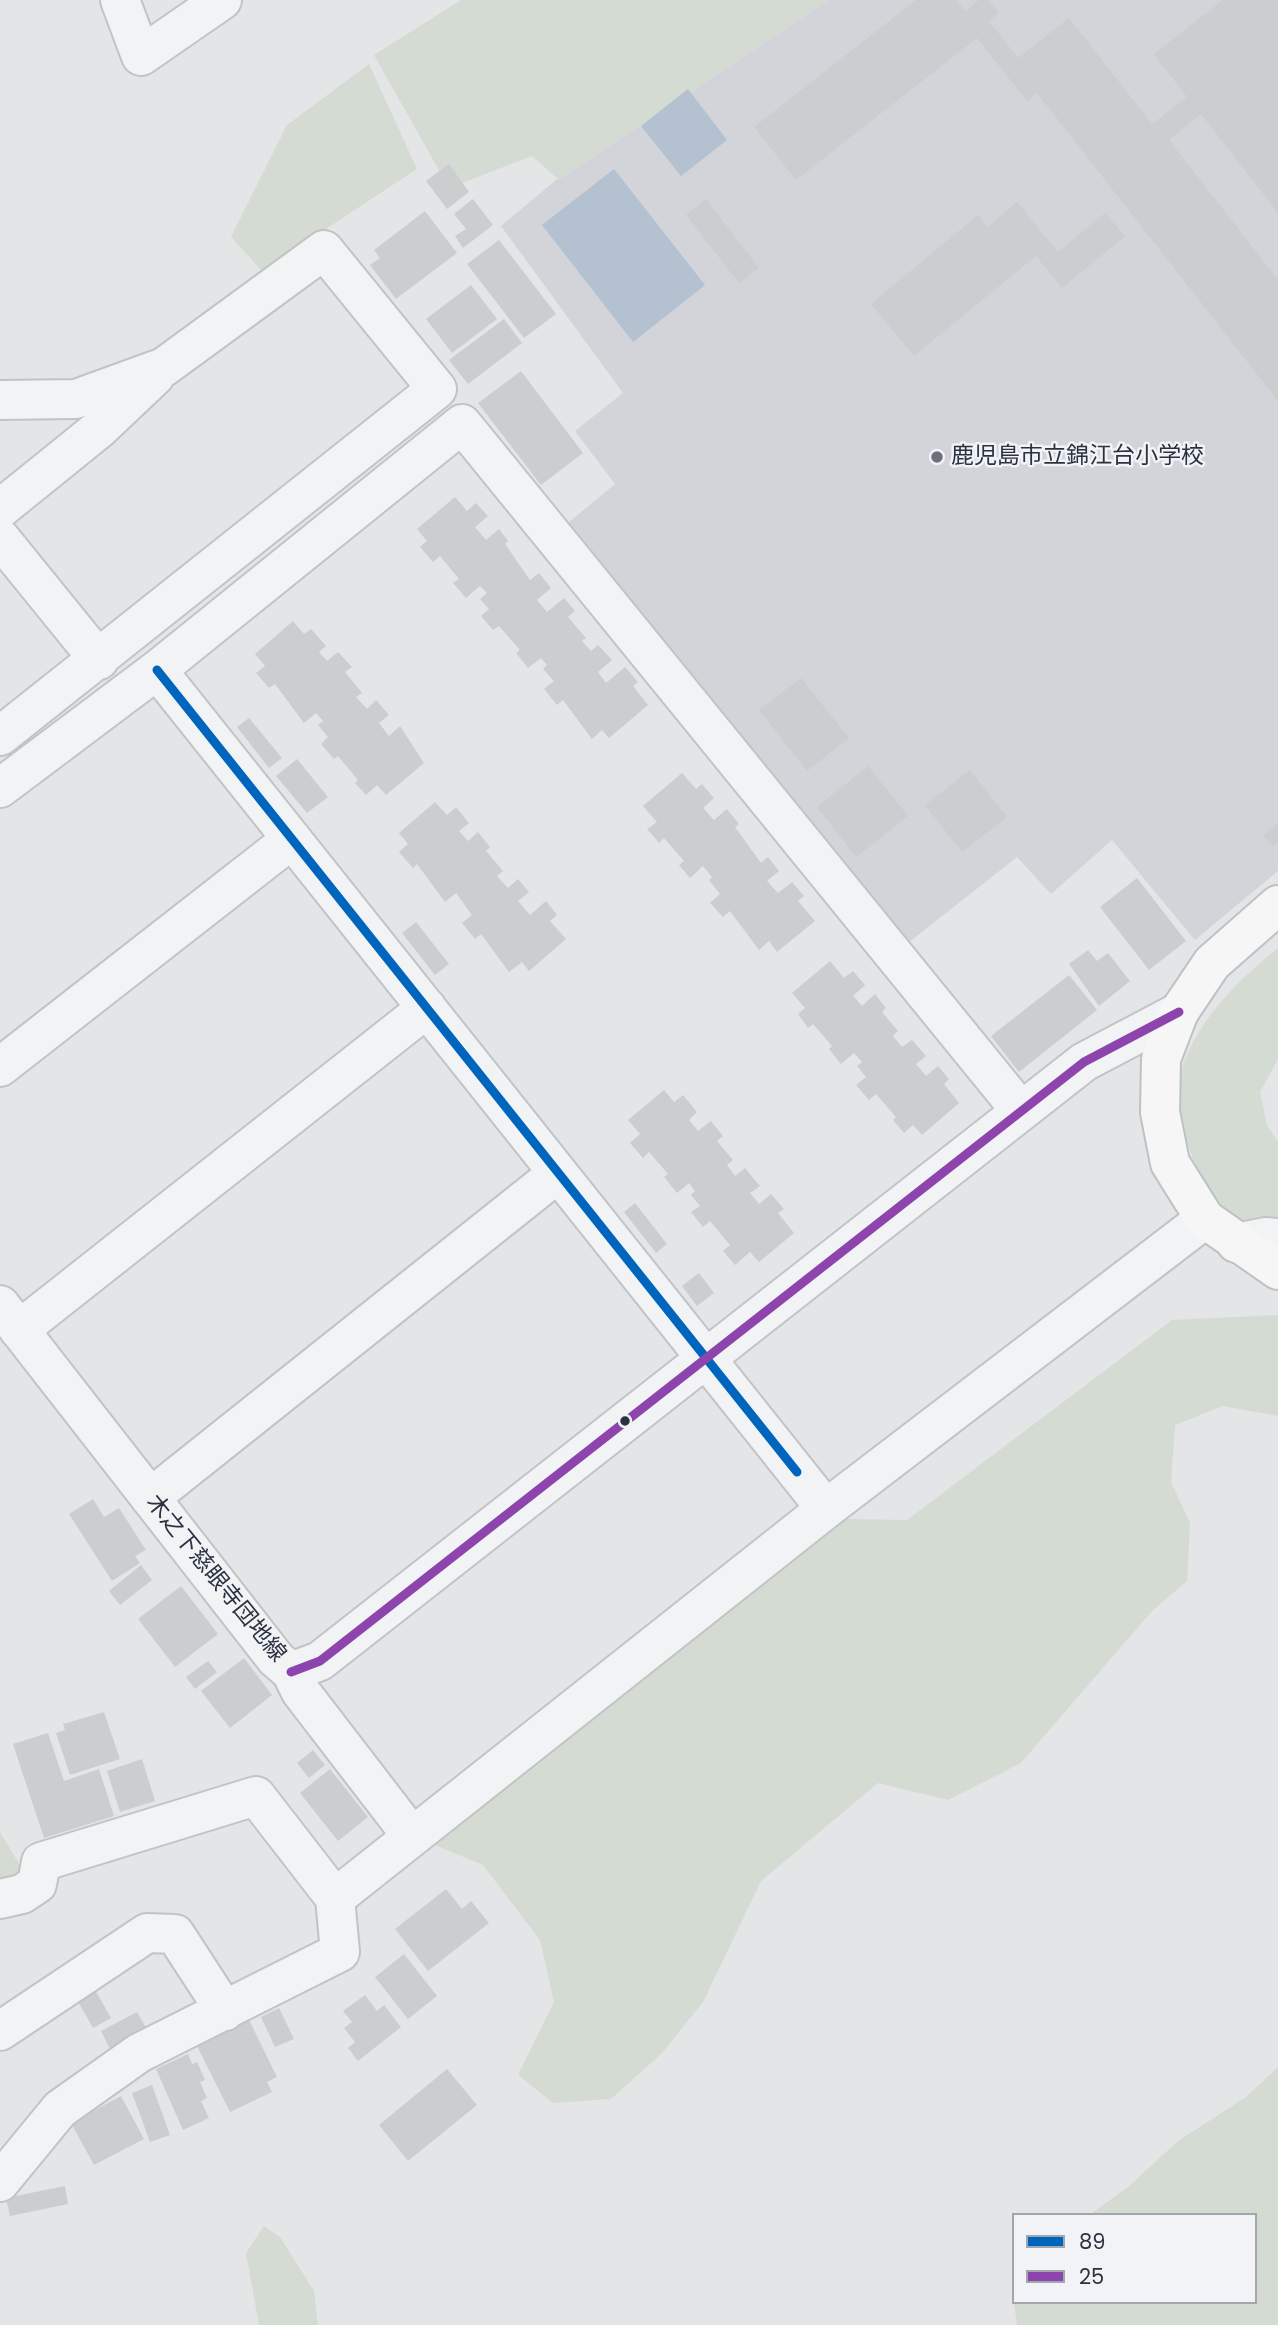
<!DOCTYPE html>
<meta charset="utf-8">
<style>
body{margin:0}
#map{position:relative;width:1278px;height:2325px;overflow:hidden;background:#e3e5e7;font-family:Poppins,sans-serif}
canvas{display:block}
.legend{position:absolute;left:1012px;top:2213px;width:245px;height:91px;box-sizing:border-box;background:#f1f3f6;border:2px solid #a2a6ad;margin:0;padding:9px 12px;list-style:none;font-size:21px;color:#2b323f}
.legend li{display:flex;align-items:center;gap:14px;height:35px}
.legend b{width:35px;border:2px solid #a2a6ad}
</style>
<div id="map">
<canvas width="1278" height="2325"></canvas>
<ul class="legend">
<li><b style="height:9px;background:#0065bd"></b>89</li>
<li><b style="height:9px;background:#8e44ad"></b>25</li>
</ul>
</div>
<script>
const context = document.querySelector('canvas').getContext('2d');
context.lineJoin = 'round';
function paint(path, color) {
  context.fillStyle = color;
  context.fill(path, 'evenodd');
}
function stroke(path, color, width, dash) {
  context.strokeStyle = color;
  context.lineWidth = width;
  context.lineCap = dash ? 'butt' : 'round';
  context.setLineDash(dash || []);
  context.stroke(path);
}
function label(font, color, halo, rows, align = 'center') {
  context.font = font + ' Poppins,"Noto Sans JP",sans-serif';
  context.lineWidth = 5;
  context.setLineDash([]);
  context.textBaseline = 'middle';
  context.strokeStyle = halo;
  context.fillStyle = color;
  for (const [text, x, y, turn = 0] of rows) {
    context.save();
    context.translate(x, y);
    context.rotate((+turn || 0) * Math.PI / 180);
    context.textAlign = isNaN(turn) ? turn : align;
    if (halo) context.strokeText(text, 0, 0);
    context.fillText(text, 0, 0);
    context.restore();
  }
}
paint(new Path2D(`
 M743,0H1278V871L1195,940L1112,840L1051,894L1017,857L903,947L569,522L615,484L575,431L623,393L501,226L688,70Z`), '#d2d4da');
paint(new Path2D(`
 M461,0H830L559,180L532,156L449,188L374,55Z
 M369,64L417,169L262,271L231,237L287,125Z
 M1278,948V1059L1260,1092L1267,1125L1278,1142V1224L1229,1225C1206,1187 1172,1129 1177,1082C1178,1075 1182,1068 1184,1062C1203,1014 1239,980 1278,948Z
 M1278,1315V1416L1223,1406L1175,1425L1171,1482L1190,1523L1187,1581L1151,1612L1021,1763L948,1800L878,1783L761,1881L703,2002L662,2053L611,2099L553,2103L518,2075L554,2002L540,1940L483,1865L430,1843L843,1519L907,1520L1172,1320Z
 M0,1832L36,1892L0,1910Z
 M1278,2067V2325H1017L1014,2302H1255V2215H1089L1128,2187L1178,2141L1246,2097Z
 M264,2226L280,2237L314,2291L318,2325H259L246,2253Z`), '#d4dbd3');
paint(new Path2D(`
 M688,89L727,140L681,176L641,126Z
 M614,169L705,285L633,342L542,225Z`), '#b3c1d0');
paint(new Path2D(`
 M916,0H956L965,11L979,0H988L999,13L989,21L1018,58L1069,18L1152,124L1187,97L1154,54L1223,0H1278V213L1201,114L1169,140L1278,280V401L1037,93L1027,101L977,38L796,180L754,127Z
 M449,164L469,192L447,209L426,181Z
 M473,199L493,225L463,248L455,236L466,229L454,214Z
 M706,199L759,268L739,283L686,215Z
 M1017,202L1058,252L1105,213L1125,236L1062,288L1036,256L914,356L871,304L978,215L988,227Z
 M425,211L457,253L396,299L370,265L380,258L374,250Z
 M499,240L556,314L524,338L467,264Z
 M471,285L497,319L452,353L426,319Z
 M504,319L522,343L468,384L449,360Z
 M521,371L583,453L541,485L478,403Z
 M455,497L467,511L476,503L488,516L475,527L486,540L499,529L508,541L505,544L530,580L539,573L551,588L537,600L547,612L564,598L575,611L568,617L586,638L582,641L591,651L598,645L612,660L598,672L606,683L625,667L638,682L633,686L648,705L609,738L602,730L592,739L563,700L557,705L544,689L554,681L543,669L547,665L541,658L528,668L516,653L520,650L499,626L493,630L481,616L489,609L480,599L487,593L480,586L466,598L453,583L459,579L440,556L433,562L420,547L427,541L417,529Z
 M293,621L304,634L311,629L326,646L319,652L327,661L338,652L352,667L345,672L362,693L356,697L367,709L376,700L389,715L379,723L389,736L400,726L424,763L386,795L377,785L366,795L355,783L358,780L338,756L334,759L321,744L328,737L318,725L323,721L316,713L304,723L275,684L269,688L256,673L265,666L255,654Z
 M801,678L849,738L807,771L759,710Z
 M249,718L282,758L269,768L237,727Z
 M297,759L328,797L307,813L276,776Z
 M868,766L908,816L856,857L817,807Z
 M970,770L1007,817L962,852L925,805Z
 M682,773L696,789L702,784L714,798L703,808L714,820L727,809L739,824L735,827L761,863L768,857L779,871L767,881L778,893L792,882L804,896L798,901L815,921L777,952L769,941L759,950L730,911L723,917L710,903L720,894L709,880L712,877L703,866L690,878L679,865L684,861L664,838L659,843L647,829L657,822L643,806Z
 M435,802L447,815L456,807L469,823L459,831L468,841L478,832L490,847L486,851L503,871L497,876L508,888L518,879L529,892L518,901L530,915L546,901L557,915L550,921L566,939L529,971L522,962L509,972L481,934L475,939L462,923L472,915L456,893L445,902L417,864L413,868L399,852L408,844L399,833Z
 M1278,823V842L1273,846L1263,836Z
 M1137,878L1186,941L1149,970L1100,907Z
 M416,922L449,964L435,975L402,933Z
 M1088,950L1097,961L1108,953L1130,981L1099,1006L1069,964Z
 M830,961L844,978L853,971L865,985L853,996L862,1006L875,994L886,1008L882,1012L898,1031L893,1036L902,1047L912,1040L926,1056L916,1064L926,1076L938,1066L949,1079L944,1084L959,1103L922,1135L913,1125L904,1133L893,1120L896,1117L876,1094L869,1100L856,1085L866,1077L857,1066L862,1062L854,1053L841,1064L829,1049L832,1046L813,1024L808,1028L798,1014L805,1008L792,993Z
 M1069,975L1097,1010L1019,1072L991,1036Z
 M664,1090L674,1102L683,1095L697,1112L689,1120L698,1131L711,1121L723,1136L717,1141L733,1160L727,1165L735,1176L745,1168L760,1186L750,1193L759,1204L771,1194L784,1209L778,1213L794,1233L759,1262L750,1252L735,1265L723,1251L730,1245L710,1221L703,1227L691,1212L700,1206L691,1195L695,1191L689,1183L677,1193L664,1177L668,1174L649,1152L643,1158L630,1143L640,1134L628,1120Z
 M635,1203L667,1244L656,1253L624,1212Z
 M699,1273L714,1293L697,1306L682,1286Z
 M93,1499L104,1517L119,1508L146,1550L135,1556L140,1563L112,1581L69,1514Z
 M141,1565L152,1580L120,1605L109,1591Z
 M181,1586L218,1634L175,1667L138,1619Z
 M244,1658L272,1695L230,1728L201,1691Z
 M208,1661L217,1672L195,1689L186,1677Z
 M104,1712L120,1759L70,1775L56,1733L65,1730L63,1724Z
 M48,1733L64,1781L99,1769L114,1816L44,1838L13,1744Z
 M313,1750L325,1765L309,1778L297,1763Z
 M142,1759L155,1801L120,1812L107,1771Z
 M330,1769L368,1817L338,1841L300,1793Z
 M446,1889L462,1909L471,1901L489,1923L428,1971L395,1929Z
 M404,1954L437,1996L408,2019L375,1977Z
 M94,1988L111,2018L93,2028L76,1998Z
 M365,1995L377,2011L384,2005L401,2027L358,2061L348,2048L355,2042L344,2028L352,2022L343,2011Z
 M279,2008L294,2039L275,2047L261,2017Z
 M137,2012L148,2031L111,2051L101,2031Z
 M249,2020L277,2077L267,2082L272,2092L230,2112L197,2046Z
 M188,2054L192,2064L197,2062L205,2080L200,2082L207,2098L201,2101L209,2118L183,2130L156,2069Z
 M447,2069L477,2105L408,2161L379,2125Z
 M152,2085L170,2135L150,2142L132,2093Z
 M121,2096L144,2139L94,2165L71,2123Z
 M65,2186L68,2204L10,2216L6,2198Z`), '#cbcdcf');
const minor = new Path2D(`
 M120,0L141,56L222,0
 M0,400L76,399L164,367L324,250L437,389L0,736
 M0,509L99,429L155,376
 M0,538L99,660
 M157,670L826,1509
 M0,788L157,670L462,424L1021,1111
 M0,1067L292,839
 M1236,1243L1266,1237L1278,1238
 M0,1305L276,1659L291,1672L301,1692L411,1835
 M19,1330L427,1008
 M150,1498L558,1173
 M291,1672L320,1661L1084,1062L1179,1012
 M335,1898L826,1509L1205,1219
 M0,1899L22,1894L37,1884L41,1862L256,1796L335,1898L340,1952L139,2053L60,2109L0,2182
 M0,2031L147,1933L175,1934L225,2011`);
const major = new Path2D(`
 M1278,905L1212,963L1179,1012L1161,1059L1160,1112L1170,1163L1205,1219L1278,1270`);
stroke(minor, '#c1c3c5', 42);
stroke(major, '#bfc2c5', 42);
stroke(minor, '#f2f3f4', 38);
stroke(major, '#f6f6f6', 38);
stroke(new Path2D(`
 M157,670L797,1472`), '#0065bd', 9);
stroke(new Path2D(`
 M291,1672L320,1661L1084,1062L1179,1012`), '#8e44ad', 9);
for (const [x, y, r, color] of [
 [937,457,7,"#6b717a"],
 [625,1421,6,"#2b323f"]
]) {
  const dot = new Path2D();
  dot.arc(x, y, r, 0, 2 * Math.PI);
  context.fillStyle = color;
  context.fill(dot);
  stroke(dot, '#f1f3f6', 2.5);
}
label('23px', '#2b323f', '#f1f3f6', [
 ["鹿児島市立錦江台小学校",951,457]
], 'left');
label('23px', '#2b323f', '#f1f3f6', [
 ["木之下慈眼寺団地線",215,1579,51]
]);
</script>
